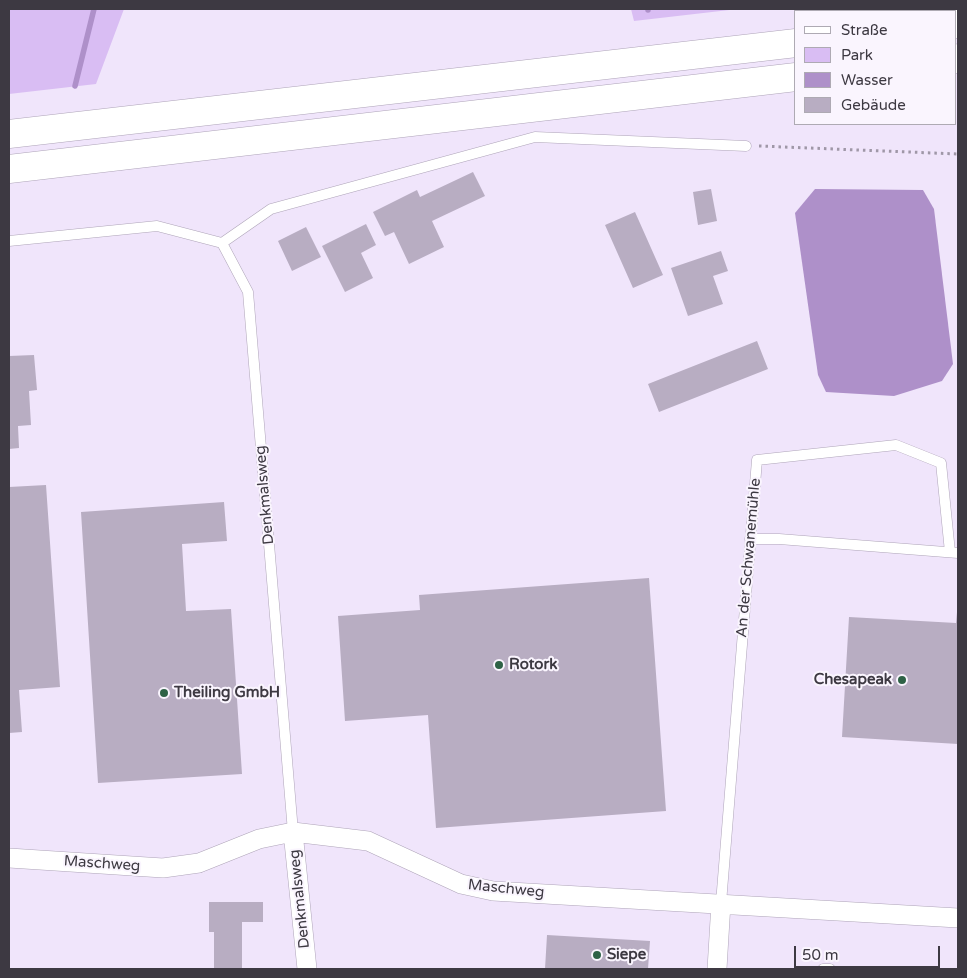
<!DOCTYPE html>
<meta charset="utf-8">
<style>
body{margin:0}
#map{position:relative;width:967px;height:978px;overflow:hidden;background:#f0e5fb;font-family:"Varela Round",sans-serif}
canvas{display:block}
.frame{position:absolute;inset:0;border:10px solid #3d3942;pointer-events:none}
.legend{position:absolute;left:794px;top:10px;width:162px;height:115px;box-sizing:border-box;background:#faf5fe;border:1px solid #aeaab3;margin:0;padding:6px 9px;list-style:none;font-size:15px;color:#3d3942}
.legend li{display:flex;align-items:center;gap:10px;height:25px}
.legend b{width:25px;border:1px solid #aeaab3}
.scale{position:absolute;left:794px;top:946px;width:146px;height:22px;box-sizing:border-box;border:2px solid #3d3942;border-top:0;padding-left:6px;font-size:15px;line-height:18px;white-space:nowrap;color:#3d3942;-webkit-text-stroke:4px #faf5fe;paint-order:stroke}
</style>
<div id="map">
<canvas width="967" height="978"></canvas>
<div class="frame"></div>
<ul class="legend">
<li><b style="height:6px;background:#fff"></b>Straße</li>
<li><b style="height:14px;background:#d9bdf3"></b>Park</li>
<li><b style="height:14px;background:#ae90c9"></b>Wasser</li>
<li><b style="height:14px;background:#b8adc2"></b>Gebäude</li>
</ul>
<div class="scale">50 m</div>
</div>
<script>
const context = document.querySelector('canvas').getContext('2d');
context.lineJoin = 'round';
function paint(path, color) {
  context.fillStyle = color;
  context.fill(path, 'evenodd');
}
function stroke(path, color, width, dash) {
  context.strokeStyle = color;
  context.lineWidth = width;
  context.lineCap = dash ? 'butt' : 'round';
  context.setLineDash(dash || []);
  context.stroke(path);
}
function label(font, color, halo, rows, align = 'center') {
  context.font = font + ' "Varela Round",sans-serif';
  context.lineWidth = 4;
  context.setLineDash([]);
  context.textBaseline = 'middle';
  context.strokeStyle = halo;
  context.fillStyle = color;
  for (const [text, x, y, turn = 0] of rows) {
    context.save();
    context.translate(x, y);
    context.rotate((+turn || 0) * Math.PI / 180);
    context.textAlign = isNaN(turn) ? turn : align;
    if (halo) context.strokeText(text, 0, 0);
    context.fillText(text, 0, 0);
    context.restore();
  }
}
paint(new Path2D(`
 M9,9H124L96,84L9,94Z
 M631,9H738L634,21Z`), '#d9bdf3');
paint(new Path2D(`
 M815,189L923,190L934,209L953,364L942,381L894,396L826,392L818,375L795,213Z`), '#ae90c9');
stroke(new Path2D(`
 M648,9V10
 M75,86L94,9`), '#ae90c9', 5.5);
paint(new Path2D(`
 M473,172L485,196L432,221L444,247L409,264L394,232L385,236L373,212L417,190L420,197Z
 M711,189L717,221L698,225L693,192Z
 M635,212L663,275L633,288L605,225Z
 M366,224L376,245L361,253L373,278L345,292L322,246Z
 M306,227L321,257L292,271L278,241Z
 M721,251L728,271L713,276L723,304L688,316L671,268Z
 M757,341L768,369L659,412L648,384Z
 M34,355L37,390L29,391L31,425L18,426L19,448L9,449V356Z
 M46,485L60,687L19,690L22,732L9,733V487Z
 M224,502L227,541L182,544L186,611L231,609L242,774L98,783L81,512Z
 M649,578L666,811L436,828L428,715L345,721L338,616L420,610L419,595Z
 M957,612H958V744L842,737L849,617L956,623Z
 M209,902H263V922H242V968H214V932H209Z
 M547,935L650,941L648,969H545Z`), '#b8adc2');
const lane = new Path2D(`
 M9,241L157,226L222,243L248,292L293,832
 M222,243L271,209L535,137L746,146
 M750,539H779L958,553
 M721,903L757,460L896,445L941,463L950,552
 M823,969H830`);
const street = new Path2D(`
 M293,832L307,969
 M9,858L163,868L199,863L259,839L293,832L368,841L461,884L493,891L958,918
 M717,969L721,903`);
const highway = new Path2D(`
 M956,24H958
 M956,59L958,58
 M9,134L796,43
 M9,169L796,77`);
stroke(lane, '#aea4b8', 11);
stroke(street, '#aea4b8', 20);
stroke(highway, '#aea4b8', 29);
stroke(new Path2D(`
 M759,146L958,154`), '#9f97a7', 3, [2.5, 4]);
stroke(lane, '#fff', 10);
stroke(street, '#fff', 19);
stroke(highway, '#fff', 28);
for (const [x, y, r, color] of [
 [499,665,5,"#2e6246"],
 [902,680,5,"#2e6246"],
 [164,693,5,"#2e6246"],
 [597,955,5,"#2e6246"]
]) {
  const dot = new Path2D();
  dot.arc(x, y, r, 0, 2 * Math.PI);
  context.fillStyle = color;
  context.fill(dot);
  stroke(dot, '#faf5fe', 2);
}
label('15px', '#3d3942', '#faf5fe', [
 ["Denkmalsweg",265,495,-95],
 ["An der Schwanemühle",749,558,-85],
 ["Maschweg",102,864,4],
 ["Maschweg",506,889,6],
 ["Denkmalsweg",300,899,-96]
]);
label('bold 15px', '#3d3942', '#faf5fe', [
 ["Rotork",509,665],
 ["Chesapeak",892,680,"right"],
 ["Theiling GmbH",174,693],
 ["Siepe",607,955]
], 'left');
</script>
